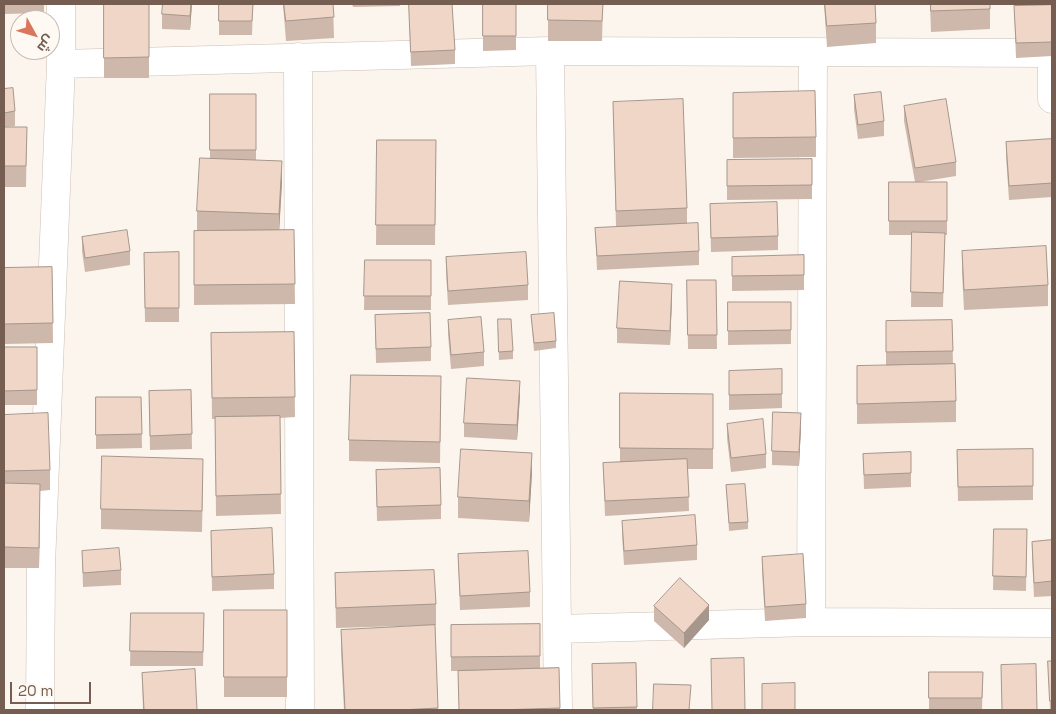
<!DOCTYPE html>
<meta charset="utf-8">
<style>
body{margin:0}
#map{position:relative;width:1056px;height:714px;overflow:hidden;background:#fbf5ed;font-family:"Space Grotesk",Cairo,sans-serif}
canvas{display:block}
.frame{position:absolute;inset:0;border:5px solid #755d51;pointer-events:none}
.north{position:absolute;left:10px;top:10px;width:50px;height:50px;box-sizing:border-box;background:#fef9f3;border:1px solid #c7bbb2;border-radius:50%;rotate:129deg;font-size:14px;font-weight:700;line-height:20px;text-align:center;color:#755d51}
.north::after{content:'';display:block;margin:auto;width:18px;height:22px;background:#d9775e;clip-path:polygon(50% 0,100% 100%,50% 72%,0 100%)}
.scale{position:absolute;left:10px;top:682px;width:81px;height:22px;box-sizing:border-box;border:2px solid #755d51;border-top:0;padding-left:6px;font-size:15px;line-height:18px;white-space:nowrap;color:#755d51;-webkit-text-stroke:4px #fef9f3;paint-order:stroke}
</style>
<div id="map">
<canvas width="1056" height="714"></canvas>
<div class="frame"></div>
<div class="north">ش</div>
<div class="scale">20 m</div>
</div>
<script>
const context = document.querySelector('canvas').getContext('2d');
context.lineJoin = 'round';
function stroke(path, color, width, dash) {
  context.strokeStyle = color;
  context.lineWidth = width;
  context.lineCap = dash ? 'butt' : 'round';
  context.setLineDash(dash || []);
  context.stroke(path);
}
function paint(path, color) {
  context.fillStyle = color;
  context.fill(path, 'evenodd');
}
const minor = new Path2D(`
 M550,51L558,710
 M298,57L300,710
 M61,64L550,51L1052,53V99
 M811,622L813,53
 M557,629L811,622L1052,623
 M40,710L41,565L61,64V4`);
stroke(minor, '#cdbeb3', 29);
stroke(minor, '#fff', 28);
paint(new Path2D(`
 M4,4H44V13L4,14Z
 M104,4H149V78H104Z
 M192,4L190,30L162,29V14Z
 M219,4H253L252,35H219Z
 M283,4H333L334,38L286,41Z
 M352,4H400V6L353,7Z
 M409,4L455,50V64L411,66Z
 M483,4H516V50L483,51Z
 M548,4H603L602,41H548Z
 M824,4H875L876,23V43L827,47Z
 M930,4H990V29L931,32Z
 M1052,5V56L1016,58L1014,6Z
 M4,89L15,111V126L4,127Z
 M733,93L816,137V157L733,158Z
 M210,94H256V160L282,182L279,230H294L295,304L194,305V231H197V211L210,158Z
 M854,95L884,121V136L858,139L854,109Z
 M613,102L687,208V224L699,251V265L597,270L595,228L616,227Z
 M904,106L956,162V176L919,182H947V235H945L943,307H911L912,235H889V182H915L904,121Z
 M4,127H27L26,187H4Z
 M1052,139V197L1009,200L1006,156V142Z
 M377,140H436L435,245H376Z
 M812,159V199L727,200V160Z
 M710,204L778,236V250L711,252Z
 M82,237L130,251V265L85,272L82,251Z
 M962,251L1048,285V306L964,310L962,272Z
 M179,252V322H145L144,253Z
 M804,255V290L732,291V257Z
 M446,257L528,285V300L448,305L446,272Z
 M365,260H431V310H364Z
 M52,267L53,343L4,344V268Z
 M687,280H716L717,349H688Z
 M672,298L670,345L617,343V328Z
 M728,302H791V344L728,345Z
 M375,315L431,347V361L376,363Z
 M531,315L556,341V348L534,351Z
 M448,320L484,352V366L451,369L448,334Z
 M952,320L953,364L956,401V422L857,424V366H886V321Z
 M498,327L513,351V359L499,360Z
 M294,332L295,417L280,418L281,514L216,516L215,419H212L211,333Z
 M4,347H37V405H4Z
 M782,369V408L729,410V371Z
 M191,390L192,449L150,450L149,391Z
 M620,393L713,394V469H688L689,511L605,516L603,463L620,462Z
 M520,395L517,440L464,437V423Z
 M441,396L440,463L349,461V440Z
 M96,397H141L142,448L96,449Z
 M4,415L50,470V490L40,491L39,568H4Z
 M727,424L766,454V468L731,472L727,438Z
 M801,427L799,466L772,465V451Z
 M1033,449V500L958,501L957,450Z
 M911,452V487L864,489L863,454Z
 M376,470L441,505V519L377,521Z
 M532,473L529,522L458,518V497Z
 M203,479L202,532L101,529V509Z
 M726,485L748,522V529L729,531Z
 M622,521L697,545V560L624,565L622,535Z
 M994,529H1027L1026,591L993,590Z
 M211,531L274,574V589L212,591Z
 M1052,540V596L1034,597L1032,556V542Z
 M82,551L121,570V585L83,587Z
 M458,554L530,592V607L460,610Z
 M762,557L806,604V618L765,621L762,571Z
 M335,573L436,604V625H435L438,710H344L341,651V630L433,625L336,628Z
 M654,606L709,620L684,648L654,621Z
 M224,610H287V697H224Z
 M131,613H204L203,666H130Z
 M540,624V668H559L560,710H459L458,671H451V625Z
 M1048,661H1052V710H1050Z
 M636,663L637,710H593L592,664Z
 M929,672H983L982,710H929Z
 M142,673L197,710H143Z`), '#ceb8ab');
paint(new Path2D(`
 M191,4H192L190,30V16Z
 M282,161V182L279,234V214Z
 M672,284V298L670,345V331Z
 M520,381V395L517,440V425Z
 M801,413V427L799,466V452Z
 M532,453V473L529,522V501Z
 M40,484V504L39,568V548Z
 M709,605V620L684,648V633Z`), '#a7968b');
const building = new Path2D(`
 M104,4H149V57L104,58Z
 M163,4H191L190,16L162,14Z
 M219,4H253L252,21H219Z
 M284,4H333L334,17L286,21Z
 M409,4H452L455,50L411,52Z
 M483,4H516V36H483Z
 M548,4H603L602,21L548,20Z
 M825,4H875L876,23L827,26Z
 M931,4H990V9L931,11Z
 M1052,5V42L1016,43L1014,6Z
 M13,88L15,111L4,113V89Z
 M815,91L816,137L733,138V93Z
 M881,92L884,121L858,125L854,95Z
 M210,94H256V150H210Z
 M683,99L687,208L616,211L613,102Z
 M946,99L956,162L915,168L904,106Z
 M4,127H27L26,166H4Z
 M1052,139V183L1009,186L1006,142Z
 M377,140H436L435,225H376Z
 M200,158L282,161L279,214L197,211Z
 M812,159V185L727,186V160Z
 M889,182H947V221H889Z
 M777,202L778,236L711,238L710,204Z
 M698,223L699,251L597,256L595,228Z
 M127,230L130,251L85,258L82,237Z
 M294,230L295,284L194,285V231Z
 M912,232L945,233L943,293L911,292Z
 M1046,246L1048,285L964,290L962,251Z
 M179,252V308H145L144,253Z
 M526,252L528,285L448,291L446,257Z
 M804,255V275L732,276V257Z
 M365,260H431V296H364Z
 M52,267L53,323L4,324V268Z
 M687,280H716L717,335H688Z
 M620,281L672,284L670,331L617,328Z
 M728,302H791V330L728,331Z
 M430,313L431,347L376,349L375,315Z
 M554,313L556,341L534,343L531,315Z
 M481,317L484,352L451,355L448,320Z
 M498,319H511L513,351L499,352Z
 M952,320L953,351L886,352V321Z
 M294,332L295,397L212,398L211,333Z
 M4,347H37V390L4,391Z
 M955,364L956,401L857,404V366Z
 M782,369V394L729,395V371Z
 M351,375L441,376L440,442L349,440Z
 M467,378L520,381L517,425L464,423Z
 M191,390L192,434L150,436L149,391Z
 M620,393L713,394V449L620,448Z
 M96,397H141L142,434L96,435Z
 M773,412L801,413L799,452L772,451Z
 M48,413L50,470L4,471V415Z
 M280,416L281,494L216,496L215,417Z
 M763,419L766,454L731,458L727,424Z
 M461,449L532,453L529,501L458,497Z
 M1033,449V486L958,487L957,450Z
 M911,452V473L864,475L863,454Z
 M102,456L203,459L202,511L101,509Z
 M687,459L689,497L605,501L603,463Z
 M440,468L441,505L377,507L376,470Z
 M4,483L40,484L39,548L4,547Z
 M745,484L748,522L729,523L726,485Z
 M695,515L697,545L624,551L622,521Z
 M272,528L274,574L212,577L211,531Z
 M994,529H1027L1026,577L993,576Z
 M1052,540V581L1034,583L1032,542Z
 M119,548L121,570L83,573L82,551Z
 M528,551L530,592L460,596L458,554Z
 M803,554L806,604L765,607L762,557Z
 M434,570L436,604L336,608L335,573Z
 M680,578L709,605L684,633L654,606Z
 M224,610H287V677H224Z
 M131,613H204L203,652L130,651Z
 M540,624V656L451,657V625Z
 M435,625L438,708L400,710H345L341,630Z
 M744,658L745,710H712L711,659Z
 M1048,661H1052V701H1050Z
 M636,663L637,707L593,708L592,664Z
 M1036,664L1037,710H1002L1001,665Z
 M559,668L560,708L499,710H459L458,671Z
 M195,669L197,710H144L142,673Z
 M929,672H983L982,698H929Z
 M795,683V710H762V684Z
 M654,684L691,685L689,710H653Z`);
paint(building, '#efd6c7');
stroke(building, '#a7968b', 1);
</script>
